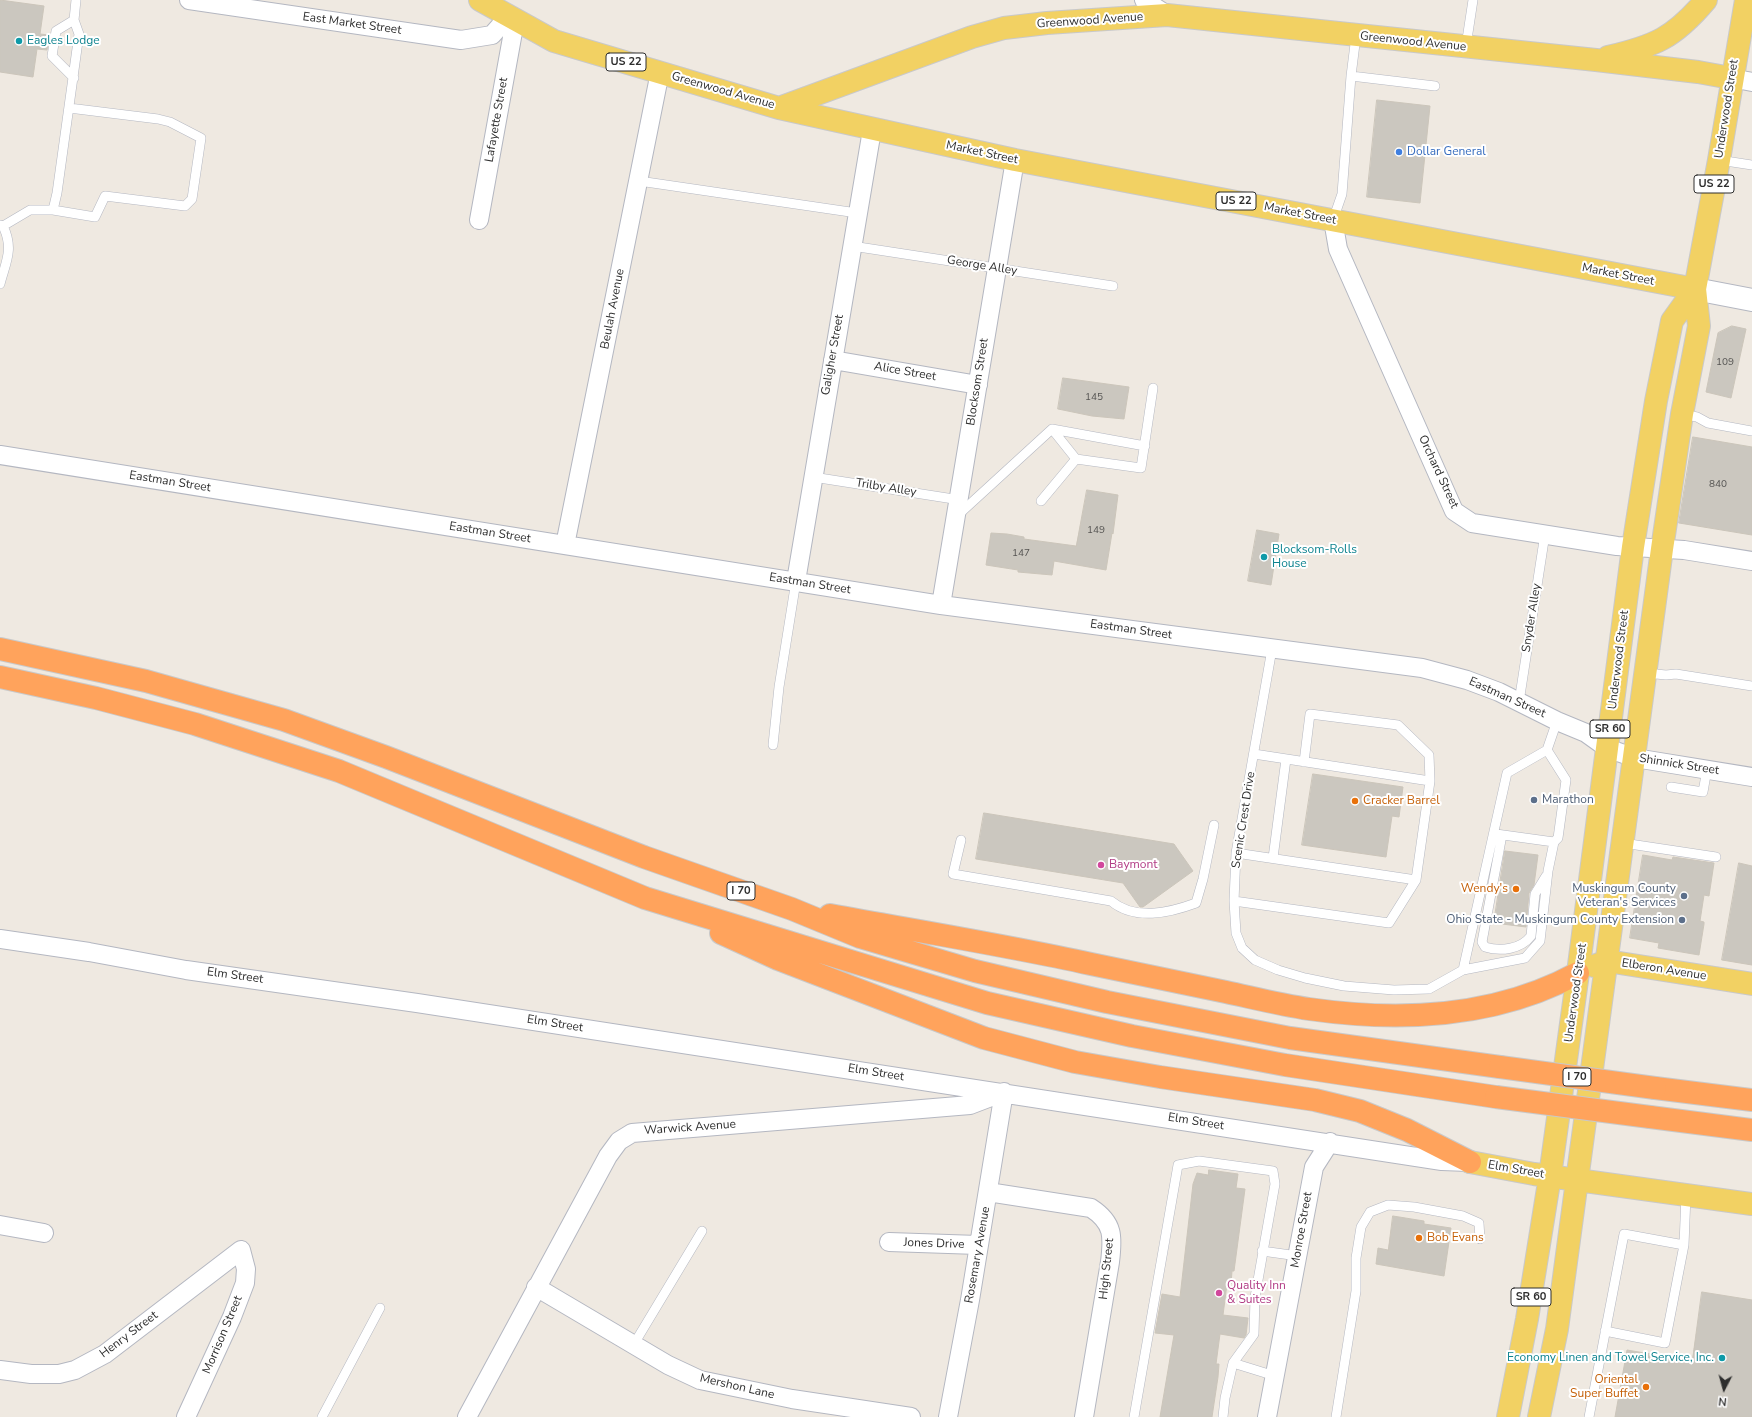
<!DOCTYPE html>
<style>
body{margin:0}
#map{position:relative;width:1752px;height:1417px;overflow:hidden;background:#efe9e1;font-family:"Nunito Sans",sans-serif}
canvas{display:block}
.north{position:absolute;left:1704px;top:1369px;width:40px;height:40px;-webkit-text-stroke:3px #fff;paint-order:stroke;rotate:186deg;font-size:11px;font-weight:700;line-height:16px;text-align:center;color:#2e2e2e}
.north::after{content:'';display:block;margin:auto;width:14px;height:18px;background:#2e2e2e;clip-path:polygon(50% 0,100% 100%,50% 72%,0 100%)}
</style>
<div id="map">
<canvas width="1752" height="1417"></canvas>
<div class="north">N</div>
</div>
<script>
const context = document.querySelector('canvas').getContext('2d');
context.lineJoin = 'round';
function paint(path, color) {
  context.fillStyle = color;
  context.fill(path, 'evenodd');
}
function stroke(path, color, width, dash) {
  context.strokeStyle = color;
  context.lineWidth = width;
  context.lineCap = dash ? 'butt' : 'round';
  context.setLineDash(dash || []);
  context.stroke(path);
}
function label(font, color, halo, rows, align = 'center') {
  context.font = font + ' "Nunito Sans",sans-serif';
  context.lineWidth = 4;
  context.setLineDash([]);
  context.textBaseline = 'middle';
  context.strokeStyle = halo;
  context.fillStyle = color;
  for (const [text, x, y, turn = 0] of rows) {
    context.save();
    context.translate(x, y);
    context.rotate((+turn || 0) * Math.PI / 180);
    context.textAlign = isNaN(turn) ? turn : align;
    if (halo) context.strokeText(text, 0, 0);
    context.fillText(text, 0, 0);
    context.restore();
  }
}
const building = new Path2D(`
 M0,0L44,6L40,34L49,35L47,50L37,49L33,77L0,72Z
 M1377,100L1430,106L1420,203L1367,197Z
 M1732,326L1746,329L1731,398L1706,392L1718,333Z
 M1063,378L1129,387L1124,419L1092,416L1058,409Z
 M1693,437L1752,447V535L1679,523Z
 M1087,490L1118,495L1113,534L1112,533L1106,570L1054,561L1052,575L1018,572V570L986,565L991,533L1007,534L1024,537V539L1076,546Z
 M1257,530L1279,534L1271,585L1248,581Z
 M1313,774L1403,787L1399,817L1392,816L1386,857L1302,845Z
 M984,813L1174,844L1193,871L1143,907H1140L1123,883L976,859Z
 M1505,851L1538,855L1534,885L1529,893L1526,927L1494,923Z
 M1643,855L1672,860L1673,857L1714,863L1709,896L1704,895L1700,921L1704,922V924L1699,955L1658,948L1659,943L1630,938Z
 M1739,863L1752,866V965L1722,960Z
 M1209,1170L1238,1174L1236,1188L1245,1189L1234,1271H1232L1231,1284H1227L1223,1315L1248,1318L1246,1335L1244,1338L1220,1334L1216,1364H1219L1218,1377L1212,1417H1160L1174,1335L1155,1333L1162,1294L1180,1297L1193,1184L1197,1173L1208,1175Z
 M1393,1216L1424,1221V1224L1451,1228L1444,1276L1376,1264L1378,1248L1388,1250Z
 M1702,1292L1752,1300V1417H1615L1627,1350L1692,1361Z`);
paint(building, '#cbc7bf');
stroke(building, '#cbc5ba', 1);
const service = new Path2D(`
 M1466,46L1473,0
 M1351,76L1435,86
 M74,78L52,56L56,31L74,20
 M1719,160L1752,165
 M639,181L857,213
 M53,210L95,217L105,196L185,206L192,199L201,138L170,122L158,119L69,108
 M1333,220L1342,194L1351,76L1356,36
 M0,225L3,226L30,210H53L57,193L79,34L74,20L76,0
 M852,246L1113,286
 M0,284C6,261 14,249 3,226
 M1682,414L1697,417L1708,423L1752,431
 M1052,429L1076,459L1141,468L1153,388
 M813,477L960,500
 M1041,501L1076,459
 M958,515L1052,429L1145,446
 M1272,649L1236,853L1234,901L1236,933L1242,948L1255,960L1278,970L1305,978L1344,986L1394,990L1429,989L1463,970L1525,958L1540,941L1548,871L1554,842L1558,838L1566,780L1547,750
 M1646,673L1666,675L1676,674L1752,686
 M1519,702L1545,534
 M773,745L779,687L796,581
 M1254,754L1430,781
 M1671,787L1703,792L1707,769
 M1496,834L1554,842
 M1502,835L1482,942L1485,947C1501,952 1521,949 1531,936L1535,894L1546,876
 M961,840L953,874L1111,901C1135,921 1169,913 1196,903L1203,879L1214,825
 M1623,843L1716,857
 M1236,853L1416,880
 M1273,858L1286,759
 M1234,901L1389,923L1416,880L1430,781L1429,755L1398,725L1310,714L1304,762
 M1463,970L1507,773L1547,750L1557,721
 M1684,1245L1686,1195
 M1262,1251L1298,1256
 M634,1344L702,1231
 M1233,1363L1275,1376
 M322,1417L380,1308
 M1134,1417L1178,1165L1199,1161L1273,1171L1275,1184L1255,1297L1254,1334L1233,1363L1225,1398L1223,1417
 M1336,1417L1356,1291V1258L1361,1227L1370,1212L1388,1205L1414,1207L1463,1216L1479,1223L1480,1239
 M1589,1417L1624,1234L1684,1245L1665,1343L1605,1331`);
const minor = new Path2D(`
 M189,0L461,40L492,35L508,17
 M1144,0L1167,15
 M1731,78L1752,82
 M479,220L515,21
 M1333,220L1338,249L1454,511L1472,523L1617,546L1684,550L1752,561
 M833,360L978,385
 M0,455L941,605L1422,668L1467,680L1499,692L1557,721L1586,733L1607,748L1635,758L1752,777
 M565,545L660,72
 M796,581L872,130
 M941,605L1015,160
 M0,939L89,952L186,970L417,1003L1442,1161L1468,1162
 M988,1192L1091,1208C1114,1223 1113,1237 1110,1262L1084,1417
 M0,1225L44,1233
 M889,1242L978,1245
 M536,1287L668,1365L700,1380L792,1399L911,1417
 M0,1370L31,1374H59L75,1370L105,1354L241,1250L246,1269L245,1283L232,1317L186,1417
 M467,1417L608,1156L619,1141L632,1133L970,1105L1004,1092L970,1300L948,1417
 M1267,1417L1314,1167L1330,1142`);
const tertiary = new Path2D(`
 M1695,289L1752,300`);
const primary = new Path2D(`
 M480,0L554,41L779,108L1015,160L1695,289
 M1608,57C1655,46 1674,38 1706,0
 M779,108L972,37L1004,28L1047,23L1167,15L1596,60L1698,72L1731,78
 M1594,966L1607,961L1752,984
 M1470,1162L1534,1174L1752,1204
 M1508,1417L1527,1319L1550,1176L1578,973L1633,547L1656,401L1672,321L1695,289
 M1539,1417L1557,1329L1662,549L1682,414L1699,326L1695,289L1719,160L1746,0`);
const motorway = new Path2D(`
 M0,649L146,681L284,720L386,757L644,857L792,909L860,937L975,971L1107,1002L1290,1038L1500,1067
 M0,677L96,698L195,724L339,771L645,898L987,1003L1132,1036L1285,1065L1496,1097
 M830,915C917,931 1005,945 1091,964C1136,973 1181,983 1226,992C1254,998 1282,1005 1309,1009C1400,1022 1496,1018 1578,973
 M721,933L778,959L984,1038L1075,1062L1160,1077L1315,1100L1360,1111L1407,1130L1470,1162
 M1655,1088L1752,1100
 M1650,1117L1752,1130`);
stroke(service, '#b4b7c1', 10);
stroke(minor, '#b4b7c1', 20);
stroke(tertiary, '#b4b7c1', 24);
stroke(primary, '#c9c9c9', 24);
stroke(motorway, '#c9c9c9', 24);
stroke(service, '#fff', 9);
stroke(minor, '#fff', 18);
stroke(tertiary, '#fff', 22);
stroke(primary, '#f2d163', 22);
stroke(motorway, '#ffa35c', 22);
const motorwayBridge = new Path2D(`
 M1500,1067L1655,1088
 M1496,1097L1650,1117`);
stroke(motorwayBridge, '#c9c9c9', 24, []);
stroke(motorwayBridge, '#ffa35c', 22);
for (const [x, y, r, color] of [
 [19,41,4,"#0f9aa8"],
 [1399,152,4,"#3f7fe0"],
 [1264,557,4,"#0f9aa8"],
 [1534,800,4,"#5c6f8a"],
 [1355,801,4,"#e8710a"],
 [1101,865,4,"#d1479c"],
 [1516,889,4,"#e8710a"],
 [1684,896,4,"#5c6f8a"],
 [1682,920,4,"#5c6f8a"],
 [1419,1238,4,"#e8710a"],
 [1219,1293,4,"#d1479c"],
 [1722,1358,4,"#0f9aa8"],
 [1646,1387,4,"#e8710a"]
]) {
  const dot = new Path2D();
  dot.arc(x, y, r, 0, 2 * Math.PI);
  context.fillStyle = color;
  context.fill(dot);
  stroke(dot, '#fff', 1.5);
}
label('10px', '#555452', null, [
 ["109",1725,363],
 ["145",1094,398],
 ["840",1718,485],
 ["149",1096,531],
 ["147",1021,554]
]);
for (const [x, y, w] of [
 [626,62,40],
 [1714,184,40],
 [1236,201,40],
 [1610,729,40],
 [741,891,28],
 [1577,1077,28],
 [1531,1297,40]
]) {
  const box = new Path2D();
  box.roundRect(x - w / 2, y - 9, w, 18, 3);
  context.fillStyle = '#fff';
  context.fill(box);
  stroke(box, '#2e2e2e', 1);
}
label('bold 11px', '#2e2e2e', null, [
 ["US 22",626,62],
 ["US 22",1714,184],
 ["US 22",1236,201],
 ["SR 60",1610,729],
 ["I 70",741,891],
 ["I 70",1577,1077],
 ["SR 60",1531,1297]
]);
label('12px', '#2e2e2e', '#fff', [
 ["Greenwood Avenue",1090,21,-4],
 ["East Market Street",352,24,8],
 ["Greenwood Avenue",1413,42,6],
 ["Greenwood Avenue",723,91,16],
 ["Underwood Street",1727,109,-81],
 ["Lafayette Street",497,120,-80],
 ["Market Street",982,153,12],
 ["Market Street",1300,214,11],
 ["George Alley",982,266,9],
 ["Market Street",1618,275,11],
 ["Beulah Avenue",613,309,-79],
 ["Galigher Street",833,355,-80],
 ["Alice Street",905,372,10],
 ["Blocksom Street",978,382,-81],
 ["Orchard Street",1438,472,65],
 ["Eastman Street",170,482,9],
 ["Trilby Alley",886,488,9],
 ["Eastman Street",490,533,9],
 ["Eastman Street",810,584,9],
 ["Snyder Alley",1532,618,-81],
 ["Eastman Street",1131,630,8],
 ["Underwood Street",1619,660,-83],
 ["Eastman Street",1507,698,24],
 ["Shinnick Street",1679,765,9],
 ["Scenic Crest Drive",1244,820,-81],
 ["Elberon Avenue",1664,970,9],
 ["Elm Street",235,976,8],
 ["Underwood Street",1576,993,-82],
 ["Elm Street",555,1024,9],
 ["Elm Street",876,1073,9],
 ["Elm Street",1196,1122,9],
 ["Warwick Avenue",690,1128,-4],
 ["Elm Street",1516,1170,10],
 ["Monroe Street",1302,1230,-80],
 ["Jones Drive",934,1244,2],
 ["Rosemary Avenue",978,1255,-80],
 ["High Street",1107,1269,-84],
 ["Henry Street",129,1335,-37],
 ["Morrison Street",223,1335,-67],
 ["Mershon Lane",737,1387,13]
]);
label('12px', '#0d838f', '#fff', [
 ["Eagles Lodge",27,41],
 ["Blocksom-Rolls",1272,550],
 ["House",1272,564],
 ["Economy Linen and Towel Service, Inc.",1714,1358,"right"]
], 'left');
label('12px', '#366cbe', '#fff', [
 ["Dollar General",1407,152]
], 'left');
label('12px', '#4e5e75', '#fff', [
 ["Marathon",1542,800,"left"],
 ["Muskingum County",1676,889],
 ["Veteran's Services",1676,903],
 ["Ohio State - Muskingum County Extension",1674,920]
], 'right');
label('12px', '#c56008', '#fff', [
 ["Cracker Barrel",1363,801],
 ["Wendy's",1508,889,"right"],
 ["Bob Evans",1427,1238],
 ["Oriental",1638,1380,"right"],
 ["Super Buffet",1638,1394,"right"]
], 'left');
label('12px', '#b23c85', '#fff', [
 ["Baymont",1109,865],
 ["Quality Inn",1227,1286],
 ["& Suites",1227,1300]
], 'left');
</script>
